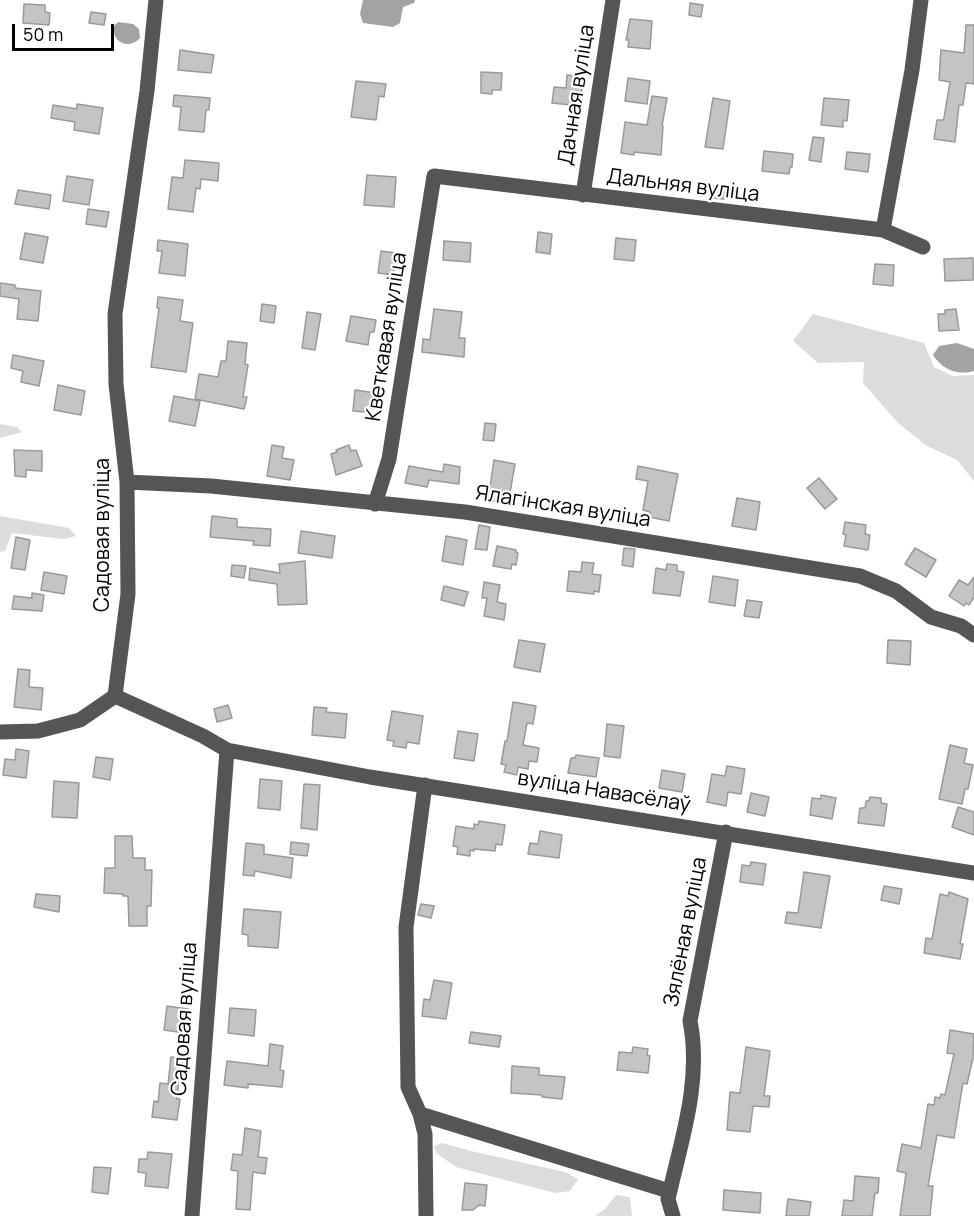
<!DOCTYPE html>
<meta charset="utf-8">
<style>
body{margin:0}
#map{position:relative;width:974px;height:1216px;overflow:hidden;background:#fff;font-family:Manrope,sans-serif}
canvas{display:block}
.scale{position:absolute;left:12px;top:24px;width:102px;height:27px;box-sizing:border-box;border:3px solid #000;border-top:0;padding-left:8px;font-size:18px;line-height:21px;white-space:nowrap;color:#000;-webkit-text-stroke:4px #fff;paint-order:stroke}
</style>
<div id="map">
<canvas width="974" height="1216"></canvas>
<div class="scale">50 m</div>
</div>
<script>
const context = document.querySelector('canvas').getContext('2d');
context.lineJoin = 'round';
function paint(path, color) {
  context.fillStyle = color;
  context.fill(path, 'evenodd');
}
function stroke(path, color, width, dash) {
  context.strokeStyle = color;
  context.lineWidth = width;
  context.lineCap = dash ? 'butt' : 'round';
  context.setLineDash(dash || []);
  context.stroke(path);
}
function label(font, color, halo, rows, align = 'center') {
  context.font = font + ' Manrope,sans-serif';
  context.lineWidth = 4.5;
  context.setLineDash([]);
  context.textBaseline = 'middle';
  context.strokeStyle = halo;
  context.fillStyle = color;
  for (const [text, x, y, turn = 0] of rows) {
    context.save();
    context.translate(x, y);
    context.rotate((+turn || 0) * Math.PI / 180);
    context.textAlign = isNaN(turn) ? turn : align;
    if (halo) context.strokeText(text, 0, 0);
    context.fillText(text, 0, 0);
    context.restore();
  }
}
paint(new Path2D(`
 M813,314L924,343L934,367L953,376L974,375V481L957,460L927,446L898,423L863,383L864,362L818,363L793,341Z
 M0,424L17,427L22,432L0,438Z
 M0,516L69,528L76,536L64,539L12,533L5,551L0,552Z
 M442,1143L475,1152L565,1172L578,1179L570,1191L555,1193L456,1167L436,1153L434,1146Z
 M616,1195L630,1197L632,1216H595L605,1209Z`), '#dcdcdc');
paint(new Path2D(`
 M363,0H415L414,3L403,7L400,23L393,27L363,23L360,14Z
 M118,22L133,24L139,29L140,38C129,50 113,43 113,27Z
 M957,343L974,349V371C957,376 942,369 933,355L939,346Z`), '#a3a3a3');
const building = new Path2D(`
 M690,3L703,5L701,17L689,15Z
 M24,4L45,5V12L50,13L49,25L23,23Z
 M91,12L106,14L104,25L89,23Z
 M630,19L652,21L650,49L628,47L629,40H626Z
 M966,25H974V84L966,83L963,105H959L955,142L934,139L937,120H943L944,118L950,82L939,80L941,50L964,53Z
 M180,50L214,55L211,73L178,70Z
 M481,72L502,73L501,90H492V94L481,93Z
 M567,75L583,77L580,106L552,103L554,87L566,88Z
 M628,78L650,81L647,104L625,101Z
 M356,81L386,84L384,97L379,96L376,120L351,117Z
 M174,95L210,98L209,110H206L204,132L179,130L181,107L173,106Z
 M652,96L667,98L662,126H663L661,155L634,152V155L621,153L625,122L647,125Z
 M713,98L730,101L723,149L705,147Z
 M824,98L849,100L847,121L843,120V127L821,125Z
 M77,104L103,108L99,134L74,130L75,122L51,118L53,105L77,109Z
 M813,137L824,138L821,162L809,160Z
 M764,151L793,154L792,167H790L789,174L762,171Z
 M847,152L870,154L868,172L845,169Z
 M185,160L219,163L218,181L201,179L200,189L196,188L193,212L168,209L172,177L183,178Z
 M367,175L396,177L394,207L364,205Z
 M67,176L93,180L89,205L63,201Z
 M713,186L726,187L724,199L712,198Z
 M18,190L51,195L49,209L15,204Z
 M88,209L109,212L106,227L86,224Z
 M538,232L552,234L550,254L536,252Z
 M25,233L48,237L43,263L20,259Z
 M616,238L636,240L634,261L614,259Z
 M158,240L188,244L185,276L159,273L162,251H157Z
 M444,241L471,243L470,262L443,260Z
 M381,251L396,253L393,275L378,273Z
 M973,258V280L945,281L944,259Z
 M875,264L894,265L893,286L873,284Z
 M0,283L15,285V288L41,291L38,321L17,319L19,299L0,296Z
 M158,297L183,300L180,321L193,323L186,372L151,367L159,308H157Z
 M262,304L276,306L274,323L260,321Z
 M434,309L462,312L459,338H465L464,357L422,352L423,339L430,340Z
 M956,309L959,330L939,331L938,314H945V310Z
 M307,312L321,314L315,350L302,348Z
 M351,316L376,320L374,332H370L368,345L346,341Z
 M228,341L247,343L245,364L248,365L243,397H247L244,409L195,399L199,374L218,377L221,361H226Z
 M13,355L44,361L39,386L21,382L23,371L11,368Z
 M58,385L85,391L81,415L54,410Z
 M355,390L376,393L374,409L365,407V412L353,411Z
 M174,396L200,401L195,426L169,421Z
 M485,423L496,424L494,441L483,440Z
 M272,445L284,447L282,458L294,460L290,480L267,476Z
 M349,445L351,451L356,450L362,466L336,475L331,454L337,452L336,450Z
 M14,450L42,451V471L26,470V477L15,476Z
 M494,460L515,464L508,504L488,500Z
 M444,464L460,467L459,484L429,480L427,487L405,483L409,466L443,472Z
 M638,466L678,474L669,521L649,517L650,512L643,510L648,481L636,479Z
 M819,478L837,499L825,509L807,488Z
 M737,498L760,502L756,530L732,526Z
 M212,516L237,519V527L271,529L270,546L253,545L254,541L210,537Z
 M845,522L866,525L865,534L870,535L868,550L844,546L846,535L843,534Z
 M479,525L490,527L487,550L475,549Z
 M301,531L335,536L332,558L298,553Z
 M446,536L467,540L463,565L442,561Z
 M16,537L30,540L25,570L11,568Z
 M497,546L516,550V552L518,553L516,565L512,564L511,569L493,566Z
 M624,548L635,549L633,567L622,565Z
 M915,548L936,560L926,577L905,564Z
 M305,561L307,604L278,605L277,584L249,580L250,568L280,573L279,564Z
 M582,562L594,563L592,574L601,575L599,592L594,591V594L567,591L569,571L581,572Z
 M667,564L677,565V571L684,572L680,596L653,593L656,568L666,570Z
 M232,565L246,566L244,578L231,576Z
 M44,572L67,576L64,594L41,590Z
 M713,576L738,580L735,606L709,602Z
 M974,577V597L969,605L966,603L964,606L949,596L959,580L968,585Z
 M484,582L500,585L497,602L506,604L504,620L484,616L487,598H482Z
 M444,586L468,592L464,606L441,600Z
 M32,593L44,595L42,611L12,609L14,596L32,598Z
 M747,600L762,602L759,618L744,616Z
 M519,640L545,644L540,672L514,667Z
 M888,640L911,641L910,665L887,663Z
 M18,669L30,670L29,687L43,688L41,710L14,707Z
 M513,702L536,706L533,724L527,723L523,745L539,748L537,762L529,761L528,769L518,767L517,775L504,772L506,765L501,764L505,741H507Z
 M228,705L232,718L217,722L214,709Z
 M314,707L327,708L326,712L347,714L345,738L312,735Z
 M392,711L423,716L419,744L407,742L406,748L393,746L394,741L387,740Z
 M607,724L624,726L620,758L604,756Z
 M458,731L478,734L474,761L454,758Z
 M950,745L967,749L964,763L973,765L968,789H965L962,804L939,799Z
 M16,749L29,751L26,778L3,775L5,759L15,760Z
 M576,755L599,758L596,777L568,773L571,758H575Z
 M96,757L113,759L110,780L93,777Z
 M727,766L745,769L741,794L728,792L726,806L707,802L712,774L725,776Z
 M662,770L685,774L682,792L659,788Z
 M260,779L282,781L280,810L258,808Z
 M54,781L79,783L77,818L52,817Z
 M304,784L320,785L317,830L301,828Z
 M751,793L769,797L765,816L747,812Z
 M821,795L836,798L832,819L810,815L812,798L821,799Z
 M870,797L881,798V803L887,804L884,826L858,823L860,808H865L866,801H869Z
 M958,807L974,812V835L952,827Z
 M479,821L505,825L502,845L496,844L495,851L474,849V851L470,850V856L457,854L458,847L453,846L456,826L474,829V824L478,825Z
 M540,831L562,835L559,858L528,854L530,843L538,844Z
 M115,836H132L133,858H145V870H152L151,906H147V926H129L128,896H123V894L104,893L105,868H115Z
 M291,842L309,844L307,856L290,854Z
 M246,843L264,845V854L293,858L291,878L255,871L254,876L243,875Z
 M751,862L766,864L763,885L740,882L742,865L750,866Z
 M804,872L830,876L821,928L785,923L787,912L798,913Z
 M884,886L902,889L899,904L881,900Z
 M949,892L968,899L960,944H963L960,959L924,953L926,938L932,939L940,894L948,896Z
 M36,894L60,896L59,912L34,907Z
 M421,904L434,906L431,918L418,915Z
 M244,909L281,912L278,948L248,946V935L242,934Z
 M434,980L452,983L446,1019L422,1016L424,999L430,1000Z
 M167,1006L188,1009L185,1033L164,1030Z
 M230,1008L256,1010L254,1036L228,1033Z
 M950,1030L974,1034L973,1058L967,1084L963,1083L954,1138L937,1135L928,1186H933L930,1216H900L906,1173L897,1171L902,1144L921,1148L928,1104L934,1105L935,1097L940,1098L941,1094L945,1095L954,1054L947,1053Z
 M471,1032L501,1036L499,1047L469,1043Z
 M270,1044L283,1046L280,1070L284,1071L282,1087L248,1084V1088L224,1085L227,1061L268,1066Z
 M633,1047L648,1049L647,1055L650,1056L648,1073L617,1070L619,1052L632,1053Z
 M746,1047L770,1051L764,1096H770L769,1107L753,1106L750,1132L727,1130L730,1092L740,1093Z
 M171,1057L187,1059L184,1079L179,1078L177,1099H180L177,1120L152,1117L154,1101L158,1102L160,1083L168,1084Z
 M512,1066L539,1068V1075L565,1077L562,1099L542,1097V1095L511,1093Z
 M245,1128L261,1131L258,1157L267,1158L265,1174L253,1172L250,1210L236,1209L238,1171L231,1170L233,1154L242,1155Z
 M148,1152L172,1154L168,1188L145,1186L146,1173L138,1172L139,1159H147Z
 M94,1167L111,1168L108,1194L92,1192Z
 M855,1176L879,1178L878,1193H875L872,1216H842L844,1200L853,1201Z
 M465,1183L487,1185L485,1206L479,1205L473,1210H462Z
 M724,1190L761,1193L760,1213L723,1210Z
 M788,1199L811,1202L809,1216H786Z`);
paint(building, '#c4c4c4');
stroke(building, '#999', 1.5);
stroke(new Path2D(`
 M156,0L147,91L115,314L116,384L127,482L128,594L115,696L203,736L227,750L192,1216
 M583,195L613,0
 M883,230L912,70L921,0
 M127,482L211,486L465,512L860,576L896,591L931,617L961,626L974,635
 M375,504L389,459L434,176L883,230L923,247
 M0,732L38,731L80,720L115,696
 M227,750L370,777L974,873
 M425,785L406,927L408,1087L420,1114L425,1134L426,1216
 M420,1114L669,1191
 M673,1216L668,1199C681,1141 702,1081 690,1021L726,832`), '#555', 15);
label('21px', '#000', '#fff', [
 ["Дачная вуліца",577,95,-81],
 ["Дальняя вуліца",683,186,7],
 ["Кветкавая вуліца",387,337,-81],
 ["Ялагінская вуліца",563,507,9],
 ["Садовая вуліца",103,535,-90],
 ["вуліца Навасёлаў",604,792,9],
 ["Зялёная вуліца",686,932,-79],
 ["Садовая вуліца",185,1019,-86]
]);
</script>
